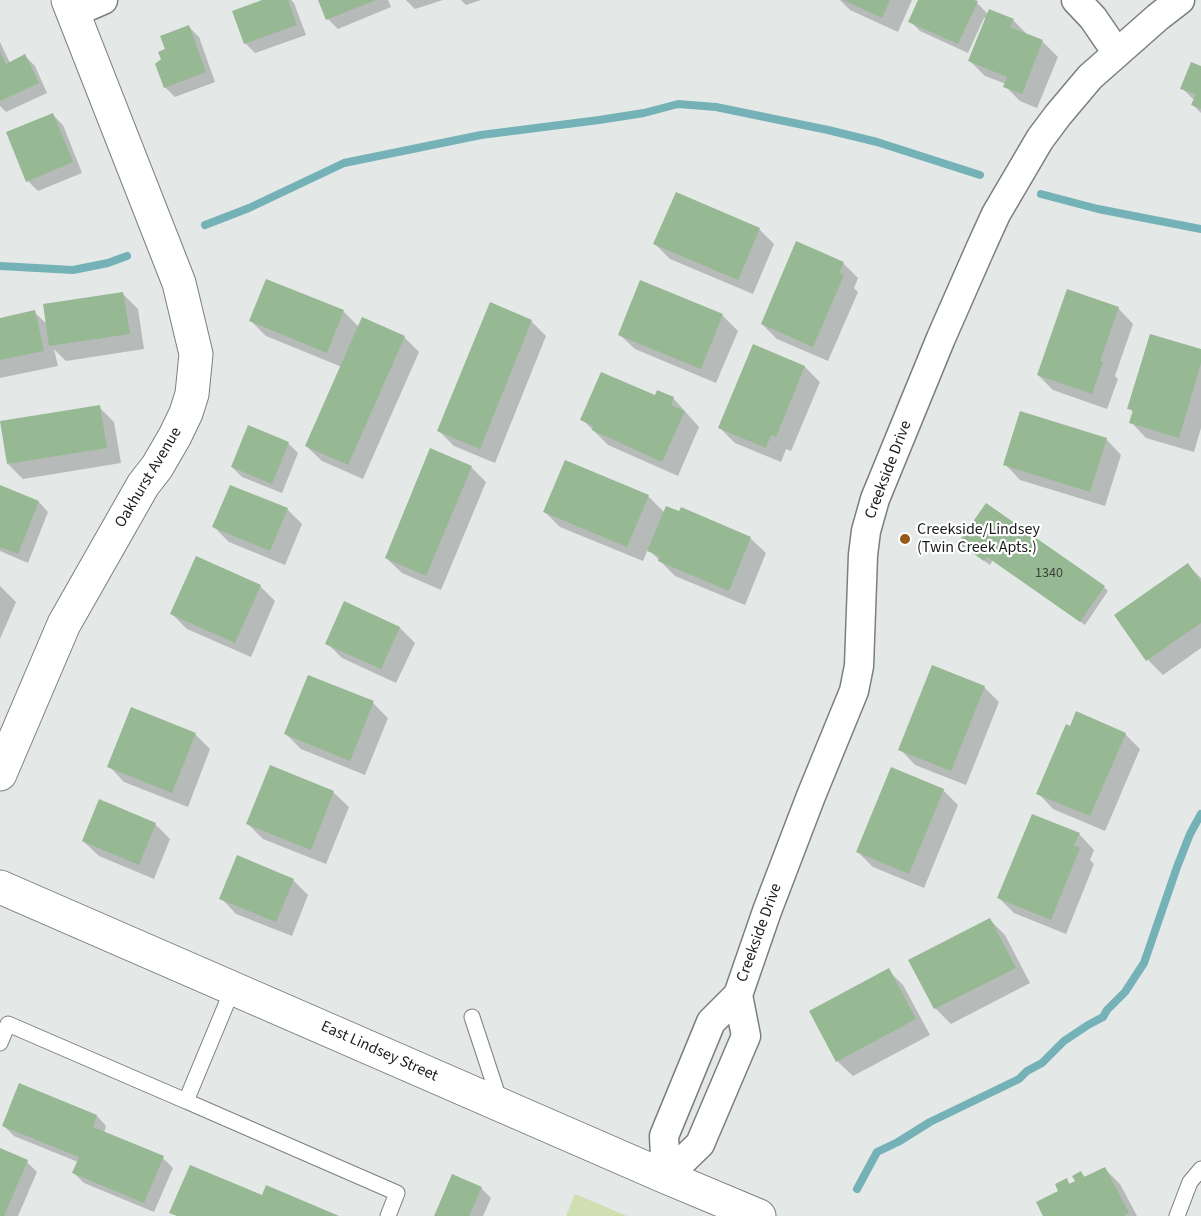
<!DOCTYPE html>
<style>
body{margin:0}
canvas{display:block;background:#e4e8e6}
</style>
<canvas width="1201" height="1216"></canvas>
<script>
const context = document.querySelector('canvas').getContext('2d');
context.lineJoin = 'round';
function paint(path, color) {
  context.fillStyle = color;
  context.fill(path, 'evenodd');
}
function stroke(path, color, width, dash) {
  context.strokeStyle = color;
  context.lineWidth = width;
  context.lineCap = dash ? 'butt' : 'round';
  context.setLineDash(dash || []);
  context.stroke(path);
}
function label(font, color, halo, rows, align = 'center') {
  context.font = font + ' "Source Sans 3",sans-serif';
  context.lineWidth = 4.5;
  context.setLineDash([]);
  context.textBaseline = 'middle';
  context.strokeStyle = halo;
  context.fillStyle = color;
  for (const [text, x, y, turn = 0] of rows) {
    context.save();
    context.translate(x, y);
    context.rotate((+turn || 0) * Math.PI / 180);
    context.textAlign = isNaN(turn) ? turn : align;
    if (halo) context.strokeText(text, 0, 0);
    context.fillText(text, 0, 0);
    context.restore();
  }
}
paint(new Path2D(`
 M575,1194L627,1216H566Z`), '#cfdfb1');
paint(new Path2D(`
 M266,0H291L294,3L306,35L255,53L245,43Z
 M320,0H388L391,7L338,29L328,19Z
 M406,0H443L415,9Z
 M461,0H481L466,5Z
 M840,0H912L898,32L850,10Z
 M919,0H971L977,3L988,14L1013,20L1029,36L1043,42L1058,57L1037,108L1020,101L1005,86L1006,84L985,76L970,61L987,19L984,18L968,53L920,31L910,21Z
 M189,27L199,37L215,82L175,97L165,87L163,60L167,50Z
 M0,42L10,63L25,56L35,66L47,93L6,112L0,106Z
 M1201,67V113L1193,105L1195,101L1182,88Z
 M53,115L63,125L82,173L38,191L28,181Z
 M759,229L774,244L753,294L670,259L655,244Z
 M843,263L858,278L854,288L858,292L828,361L777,339L762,324Z
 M641,282L722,315L738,331L716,383L635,349L619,334Z
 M123,294L138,309L144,349L66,361L54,349L58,366L0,378V319L34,312L48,325Z
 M1118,308L1133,324L1115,376L1118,379L1107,409L1053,390L1038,375Z
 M343,311L359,327L404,337L419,352L363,479L322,461L306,446L342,367L266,336L251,321Z
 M531,321L546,336L495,463L454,446L439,431Z
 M754,346L805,367L820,382L791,451L786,449L781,462L735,443L720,428Z
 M1201,351V428L1194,452L1146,438L1131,422L1134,413L1129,408Z
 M655,398H673L699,427L678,476L608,445L582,419Z
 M99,407L114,422L121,463L23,479L8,464Z
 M1106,439L1121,455L1105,506L1020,480L1005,464Z
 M288,443L298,453L282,493L242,477L232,467Z
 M471,467L486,482L441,590L402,573L386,558Z
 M0,487L39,502L48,512L28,563L0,551Z
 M648,496L665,513L750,538L766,553L745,605L675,576L648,549L643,561L560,527L545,512Z
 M287,509L302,524L285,565L229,542L214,527Z
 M960,543L1104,587L1108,591L1085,625L993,560L990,565Z
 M1188,565L1201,578V648L1163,675L1148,660L1116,616Z
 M0,586L16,602L0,639Z
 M260,586L275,601L251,657L187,629L172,614Z
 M400,628L415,643L396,683L342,658L327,643Z
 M984,687L999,702L966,785L915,765L900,749Z
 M373,703L388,718L365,775L301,749L286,734Z
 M195,734L210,749L188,807L124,782L109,766Z
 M1125,734L1140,749L1105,831L1053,809L1038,793Z
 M943,790L958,805L924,888L873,867L858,852Z
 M333,792L349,807L326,864L263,839L248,824Z
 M155,824L170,839L154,879L99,856L83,841Z
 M1079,834L1094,850L1090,860L1094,864L1066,934L1014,913L999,898Z
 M293,880L308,895L292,936L236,914L221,898Z
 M989,919L1005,935L1030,983L951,1024L935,1008L910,960Z
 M888,970L903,985L930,1035L853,1076L837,1061Z
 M97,1116L106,1126L104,1133L163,1158L173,1168L154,1212L84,1183L74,1173L78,1162L14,1136L4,1126Z
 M0,1150L27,1162L37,1172L18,1216H0Z
 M1105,1169L1120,1184L1137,1216H1045L1066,1180L1071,1185L1077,1182L1081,1173L1086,1178Z
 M481,1188L491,1198L483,1216H436Z`), '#0003');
stroke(new Path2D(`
 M1041,194L1098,209L1201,229
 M205,225L249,208L344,163L481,135L599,120L644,113L678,104L716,107L828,130L877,142L980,175
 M0,266L73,270L108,263L127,256
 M857,1189L877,1152L898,1142L930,1122L1019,1079L1027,1071L1042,1063L1064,1041L1088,1025L1103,1017L1107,1010L1125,992L1144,963L1177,867L1190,834L1201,814`), '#74b2b7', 8);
paint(new Path2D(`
 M262,0H288L297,25L244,44L232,11Z
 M318,0H376L326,20Z
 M843,0H890L882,18Z
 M918,0H974L978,1L958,44L908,22Z
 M989,9L1014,19L1010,27L1043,40L1022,94L1003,87L1007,77L968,61Z
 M189,25L206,72L164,88L155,64L161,59L158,52L165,49L160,36Z
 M0,51L6,64L25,54L39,83L0,101Z
 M1191,62L1201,66V109L1191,105L1196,94L1180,89Z
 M53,113L73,162L26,182L6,132Z
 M676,192L760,228L738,280L653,244Z
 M796,241L844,262L839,273L844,275L813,347L761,324Z
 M266,279L344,310L327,353L249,321Z
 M640,280L723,314L701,369L618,335Z
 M1067,289L1119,307L1100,361L1103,362L1092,394L1037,375Z
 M123,292L130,334L49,346L43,304Z
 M490,302L532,320L480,449L437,431Z
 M35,310L44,351L0,360V318Z
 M362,317L405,336L348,465L305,446Z
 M1150,334L1201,349V363L1179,438L1129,423L1133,410L1127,409Z
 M753,344L805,366L776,437L771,435L766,448L718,428Z
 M601,372L655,395L657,390L674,397L671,405L685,411L662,462L592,430L593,426L580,420Z
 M100,405L107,448L7,464L0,421Z
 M1020,411L1107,438L1090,492L1003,465Z
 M248,425L289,442L272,484L231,467Z
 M430,448L472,466L426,576L385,558Z
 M565,460L649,495L627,547L543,512Z
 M0,485L39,501L18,554L0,547Z
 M230,485L288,508L270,551L212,527Z
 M986,503L1105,586L1080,622L987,557L984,561L958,543Z
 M666,506L679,511L681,507L751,537L729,591L658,561L660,556L647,551Z
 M196,556L261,585L235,643L170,614Z
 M1188,563L1201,582V623L1146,661L1114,615Z
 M344,601L400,627L381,669L325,644Z
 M932,665L985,686L951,771L898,750Z
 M308,675L374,701L350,761L284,734Z
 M131,707L196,733L172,793L107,767Z
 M1076,711L1126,733L1090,816L1036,794L1066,724L1070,726Z
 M270,765L334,791L311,850L246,824Z
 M891,767L944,789L909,874L856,852Z
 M99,799L156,823L139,865L82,841Z
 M1032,814L1080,833L1074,845L1080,848L1051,920L997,898Z
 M237,855L294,879L276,922L219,899Z
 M990,918L1016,968L934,1009L908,960Z
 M889,968L916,1019L836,1062L809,1011Z
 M19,1083L97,1115L93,1127L164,1156L144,1203L72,1173L79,1157L2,1126Z
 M0,1148L28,1160L4,1216H0Z
 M190,1165L262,1195L266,1185L339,1216H177L169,1213Z
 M1105,1167L1129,1213L1124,1216H1043L1036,1202L1058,1191L1055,1184L1067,1178L1069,1184L1075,1181L1072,1176L1081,1171L1084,1177Z
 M452,1174L482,1187L469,1216H434Z`), '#96b893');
const service = new Path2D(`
 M472,1017L500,1102
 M0,1043L8,1024L186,1101L233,988
 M186,1101L397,1193L388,1216
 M1177,1216L1190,1182L1201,1169`);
const minor = new Path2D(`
 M1076,0L1093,18L1117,53
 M73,13L103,0
 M666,1177L664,1136L711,1022L738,995L767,911L811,796L854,691L859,666L863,555L866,531L875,499L941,338L981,247L996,214L1040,139L1058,115L1090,77L1158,17L1180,0
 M666,1177L700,1144L746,1036L738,995`);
const tertiary = new Path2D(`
 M0,774L64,624L143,485L157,467L175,436L186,413L192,394L196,354L179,283L68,0
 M0,887L666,1177L759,1216`);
stroke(service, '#7b7f7d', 17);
stroke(minor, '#7b7f7d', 31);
stroke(tertiary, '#7b7f7d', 35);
stroke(service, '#fff', 15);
stroke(minor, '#fff', 28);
stroke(tertiary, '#fff', 33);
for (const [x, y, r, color] of [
 [905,539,6,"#955b1a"]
]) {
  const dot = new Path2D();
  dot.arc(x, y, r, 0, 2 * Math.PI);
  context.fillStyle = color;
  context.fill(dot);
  stroke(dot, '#fff', 2);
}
label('14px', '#3a443a', null, [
 ["1340",1049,574]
]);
label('16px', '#1b1d1c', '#fff', [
 ["Creekside Drive",889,470,-69],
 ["Oakhurst Avenue",149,478,-59],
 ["Creekside Drive",760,933,-70],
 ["East Lindsey Street",379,1052,24]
]);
label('16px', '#1b1d1c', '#fff', [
 ["Creekside/Lindsey",917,530],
 ["(Twin Creek Apts.)",917,548]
], 'left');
</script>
